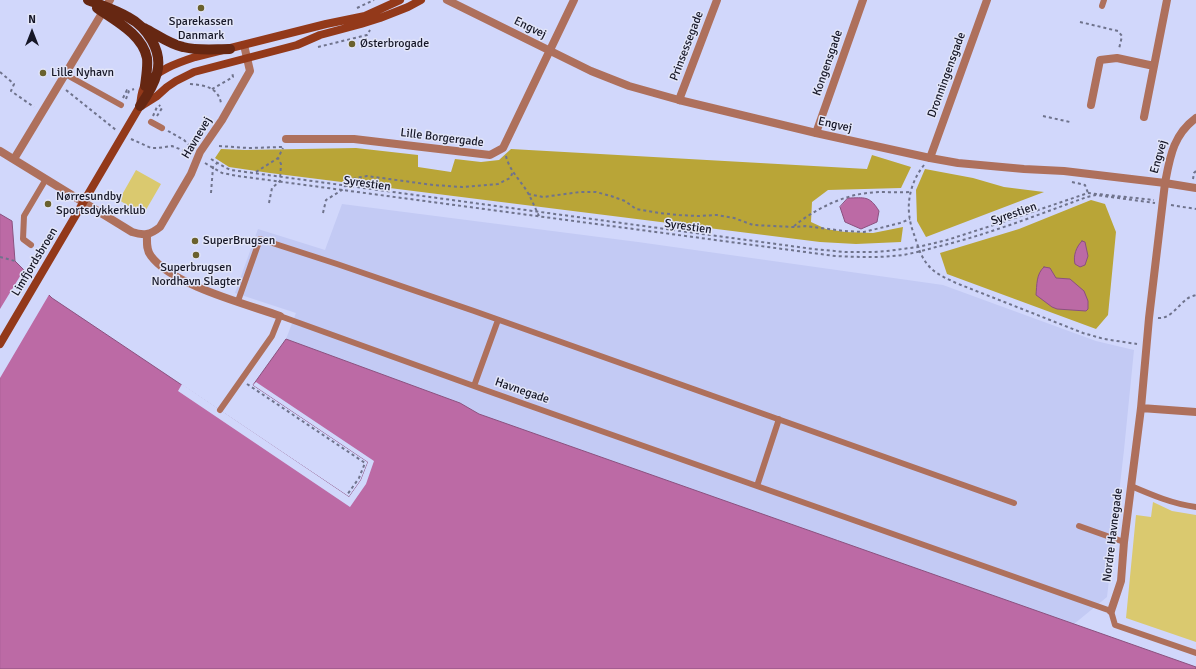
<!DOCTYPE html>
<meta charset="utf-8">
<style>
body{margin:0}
#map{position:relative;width:1196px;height:669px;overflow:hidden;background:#d1d7fb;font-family:Signika,sans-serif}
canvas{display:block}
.north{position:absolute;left:12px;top:12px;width:40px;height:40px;-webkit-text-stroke:3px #e2e5f8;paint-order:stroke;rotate:0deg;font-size:11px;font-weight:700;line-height:16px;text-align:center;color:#161727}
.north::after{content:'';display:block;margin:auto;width:14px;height:18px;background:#161727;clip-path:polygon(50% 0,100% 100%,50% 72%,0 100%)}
</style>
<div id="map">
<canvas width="1196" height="669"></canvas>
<div class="north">N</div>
</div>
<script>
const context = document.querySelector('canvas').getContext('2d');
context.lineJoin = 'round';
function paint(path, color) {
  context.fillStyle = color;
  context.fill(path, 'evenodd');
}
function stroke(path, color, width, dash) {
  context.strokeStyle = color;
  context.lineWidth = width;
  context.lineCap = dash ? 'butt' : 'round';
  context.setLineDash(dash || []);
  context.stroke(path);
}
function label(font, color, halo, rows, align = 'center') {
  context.font = font + ' Signika,sans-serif';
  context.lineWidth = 3;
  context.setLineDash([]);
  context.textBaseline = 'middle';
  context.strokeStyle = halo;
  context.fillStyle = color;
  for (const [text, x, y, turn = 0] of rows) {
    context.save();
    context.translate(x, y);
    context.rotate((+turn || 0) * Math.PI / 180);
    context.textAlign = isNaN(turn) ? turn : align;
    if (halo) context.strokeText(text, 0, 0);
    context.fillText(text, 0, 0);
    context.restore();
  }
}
paint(new Path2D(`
 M342,204L638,242L943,285L1096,341L1134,350L1124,450L1107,597L1074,624L479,414L460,403L286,339L296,313L235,293L258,229L325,250Z`), '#c3caf4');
paint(new Path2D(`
 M136,170L161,184L143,215L119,200Z
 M1153,502L1172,511L1196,515V642L1126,618L1136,515L1151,517Z`), '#dac96f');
paint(new Path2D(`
 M356,148L418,155V167L451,172L455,159L481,162L499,160L511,149L867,169L872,155L911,167L901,188L828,190L812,202L811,222L826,229L845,232L873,233L903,227L901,242L856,244L820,242L270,173L229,167L215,158L221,149L245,150Z
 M925,169L973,178L1004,187L1044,192L926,237L917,221L916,190Z
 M1091,200L1105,204L1116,232L1108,315L1096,329L947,274L940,253L1019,229Z`), '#b9a537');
const water = new Path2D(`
 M848,198C865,198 869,195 879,211L877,222L861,229L845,222L840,207Z
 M0,214L12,221L15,261L52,298L349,497L361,480L368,462L253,385L286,339L460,403L479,414L1196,667V669H0Z
 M1082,241L1085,242L1088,256L1085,265L1080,267L1075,264C1073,256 1076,247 1082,241Z
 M1044,267L1050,268L1056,278L1070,279L1084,291L1088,301V309L1086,311L1057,309L1052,307L1036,295C1037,285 1036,274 1044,267Z`);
paint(water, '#bc6aa5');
stroke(water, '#8a517f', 1);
paint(new Path2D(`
 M25,268L50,293L0,378V309Z
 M256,382L374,461L366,484L350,507L178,391L182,384L349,497L361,480L368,462L253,385Z`), '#d1d7fb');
stroke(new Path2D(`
 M357,8L374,0
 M1080,22L1118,31L1122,36L1119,49
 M318,47L367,35L370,30
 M0,72L14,84L11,91L34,107
 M190,84C204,85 218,87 221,103
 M212,89L233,77L232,72
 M66,90L116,130
 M123,98L127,90L129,91
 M126,99L129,91L134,89
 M153,116L157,107
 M157,116L162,108L159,105
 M1043,116L1070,122
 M168,131L184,140L189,145
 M131,139L151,148H158L172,146L182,150L189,153
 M219,146L248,148L283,147
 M506,156C509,170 521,181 528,193C532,200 535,208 539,216
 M211,159L226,168L231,170L813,249L845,252H873L887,251L918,247L947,240L997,224L1088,193L1154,200
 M205,163L222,173L238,176L835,256C858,257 880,258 903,255C914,253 925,250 936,247C987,235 1037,215 1087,197L1096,195L1155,203
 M924,165C912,180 906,200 910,220C911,226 913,232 915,237C918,247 921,257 928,265C935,274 946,278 956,283L1083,333L1104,339L1137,344
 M256,172L278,158L283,148
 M1193,179L1194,173L1196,171
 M1072,182L1085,185L1088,193
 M211,193L213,167L217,163
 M528,194L543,197L580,192H596L611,196L625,201L636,209L659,213L679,215L698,216L717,215L734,218L753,225L793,227L805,226L844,231L864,232L900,223L910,219
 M269,203L272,188L280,181L281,164L278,158
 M1171,205L1196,209
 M323,213L326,200L342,190L349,181L356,178L367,176L433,185L462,187L498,184L510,178L513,172
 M794,226C814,210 841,196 867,193C881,191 896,193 910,192
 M0,257L15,261
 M1158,318C1171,319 1178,305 1187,299C1189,297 1193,296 1196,295
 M247,384L365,463L359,478L347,495`), '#6f738c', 2, [3, 3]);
stroke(new Path2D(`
 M1102,6L1104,0
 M65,74L121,105
 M151,122L162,128
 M31,245L23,239L24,216L46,179
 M238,301L260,239L337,264L474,311L1014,503
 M474,386L498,320
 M220,410L272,336L280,316L485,390L1111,611L1115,625L1196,653
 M757,486L779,419
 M1131,486C1152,495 1173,504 1196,507
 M1079,526L1124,542`), '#ae705c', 6);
stroke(new Path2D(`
 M679,100L717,0
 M1091,105L1100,60L1117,58L1154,66
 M1144,117L1167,0
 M816,133L863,0
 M286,139H354L490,155L503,148L574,0
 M0,151L132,232C144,236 150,235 160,227L191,174L200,152L222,120L250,71L244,45
 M930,158L987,0
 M14,159L110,0
 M147,235C147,242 146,250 151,256C172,285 246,304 280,316
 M1141,408L1196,412
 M1111,611L1121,581L1124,542L1141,408L1149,318L1165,183L1196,188`), '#ae705c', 8);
stroke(new Path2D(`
 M447,0L591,71L629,86L679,100L816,133L930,158L958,163L1024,169L1064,171L1165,183C1170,157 1173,135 1196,118`), '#ae705c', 8);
stroke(new Path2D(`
 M141,106L157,96L167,87L176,81L194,72L297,45L320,35L361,24L380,18L408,7L421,0
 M0,344L140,106C141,99 141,91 145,85C157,70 177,63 195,57L326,24L365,16L400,0`), '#93391a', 8);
stroke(new Path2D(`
 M88,0C101,5 116,10 128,17C147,27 163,51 157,73C154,85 147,96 140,106
 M97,8C115,21 142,34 147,58C148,67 146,77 145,86
 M144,28C156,34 169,44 183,47C198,51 214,49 230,49`), '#662712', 10);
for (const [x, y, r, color] of [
 [201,8,4,"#6a612d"],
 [352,44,4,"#6a612d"],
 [43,73,4,"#6a612d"],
 [48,204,4,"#6a612d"],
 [195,241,4,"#6a612d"],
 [196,255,4,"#6a612d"]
]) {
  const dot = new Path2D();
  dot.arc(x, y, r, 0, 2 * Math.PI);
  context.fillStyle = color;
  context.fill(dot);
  stroke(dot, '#e2e5f8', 1.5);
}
label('12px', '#161727', '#e2e5f8', [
 ["Sparekassen",201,22,"center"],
 ["Danmark",201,36,"center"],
 ["Østerbrogade",360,44],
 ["Lille Nyhavn",51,73],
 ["Nørresundby",56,197],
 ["Sportsdykkerklub",56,211],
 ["SuperBrugsen",203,241],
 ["Superbrugsen",196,268,"center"],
 ["Nordhavn Slagter",196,282,"center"]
], 'left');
label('12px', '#161727', '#e2e5f8', [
 ["Engvej",530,28,26],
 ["Prinsessegade",687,46,-69],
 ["Kongensgade",828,63,-71],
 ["Dronningensgade",947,75,-70],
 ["Engvej",835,125,13],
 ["Havnevej",197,138,-59],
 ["Lille Borgergade",442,138,7],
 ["Engvej",1159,157,-74],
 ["Syrestien",367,184,8],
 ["Syrestien",1014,214,-19],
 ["Syrestien",688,227,8],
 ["Limfjordsbroen",35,262,-59],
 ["Havnegade",522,391,19],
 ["Nordre Havnegade",1113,535,-83]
]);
</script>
